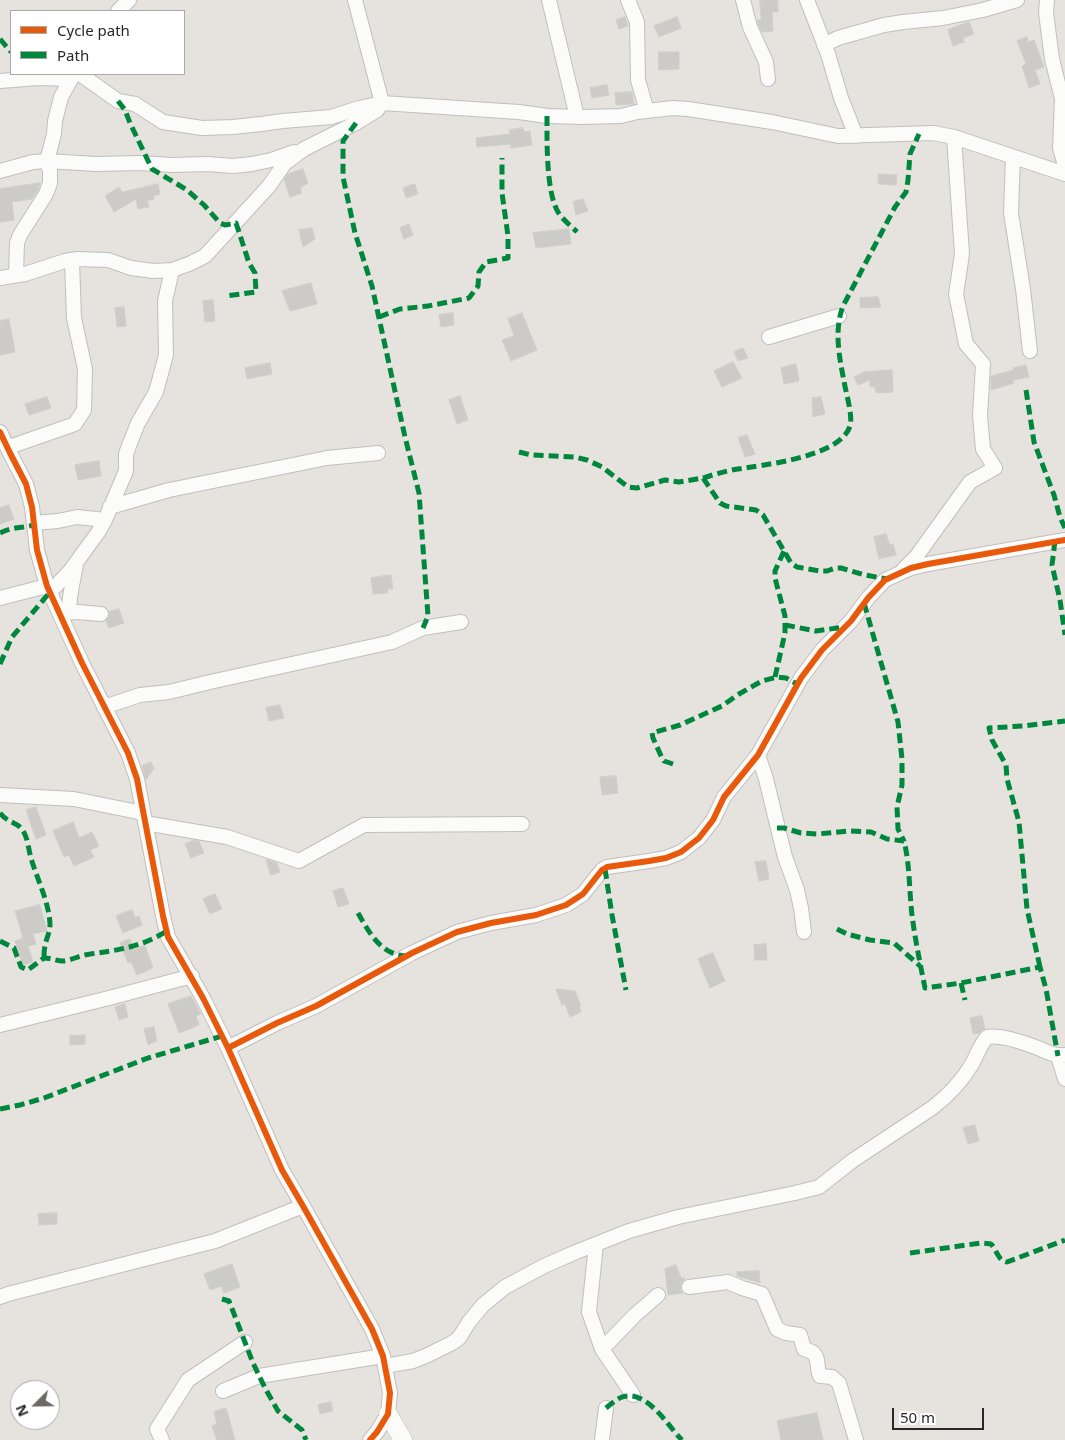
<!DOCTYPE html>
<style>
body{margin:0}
#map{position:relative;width:1065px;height:1440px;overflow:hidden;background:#e6e3de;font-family:"Noto Sans",sans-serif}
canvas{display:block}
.legend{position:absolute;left:10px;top:10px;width:175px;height:65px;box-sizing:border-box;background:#fff;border:1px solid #a9a9a9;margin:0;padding:6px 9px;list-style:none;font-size:15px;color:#282828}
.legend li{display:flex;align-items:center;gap:10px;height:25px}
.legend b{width:25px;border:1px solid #a9a9a9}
.north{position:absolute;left:10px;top:1380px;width:50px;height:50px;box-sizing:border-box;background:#fff;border:1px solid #a9a9a9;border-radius:50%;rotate:247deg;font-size:14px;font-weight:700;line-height:20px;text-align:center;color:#282828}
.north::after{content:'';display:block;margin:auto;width:18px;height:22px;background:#6a6968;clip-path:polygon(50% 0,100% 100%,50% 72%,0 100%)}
.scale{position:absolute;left:892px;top:1408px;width:92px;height:22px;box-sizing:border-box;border:2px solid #282828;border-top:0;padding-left:6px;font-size:15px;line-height:18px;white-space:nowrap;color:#282828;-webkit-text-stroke:4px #fff;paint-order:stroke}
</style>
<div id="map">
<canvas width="1065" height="1440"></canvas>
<ul class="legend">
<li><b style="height:6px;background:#e8590c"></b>Cycle path</li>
<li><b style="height:6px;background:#00873e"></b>Path</li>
</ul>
<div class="north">N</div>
<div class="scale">50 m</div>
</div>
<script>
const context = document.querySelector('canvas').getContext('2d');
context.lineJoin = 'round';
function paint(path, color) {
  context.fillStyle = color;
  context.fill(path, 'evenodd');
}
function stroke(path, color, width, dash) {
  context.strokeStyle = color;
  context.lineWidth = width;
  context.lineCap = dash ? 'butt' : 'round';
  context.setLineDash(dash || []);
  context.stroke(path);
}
const building = new Path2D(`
 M760,0H778V12H772L773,31L762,32L758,24L757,20H761Z
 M625,17L628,26L619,29L616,20Z
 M677,17L681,28L659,37L654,26Z
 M969,22L974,34L963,38L964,42L953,46L948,30Z
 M1027,37L1028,42L1034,40L1044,67L1035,70L1040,84L1029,88L1022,66L1026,64L1017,41Z
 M659,52H679V69L659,70Z
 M607,85L609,95L592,98L590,88Z
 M632,92L634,104L616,105L615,93Z
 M523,128L524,132L530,131L532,145L511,148V144L477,147L476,138L510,134L509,130Z
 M303,169L308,183L300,188L302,193L290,197L284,179L288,174Z
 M879,174L897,175L896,185L878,184Z
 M40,183L38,190L32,199L12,202L14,220L0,222V189Z
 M158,184L160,194L153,196L154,199L147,201L149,207L138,209L136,199L114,212L105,196L119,187L122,192Z
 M415,184L418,194L406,198L403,188Z
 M583,199L588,211L576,215L573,202Z
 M409,224L413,235L404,239L400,228Z
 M312,228L315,239L303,247L299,230Z
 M569,229L571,244L536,248L533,233Z
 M311,283L317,304L290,311L282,291Z
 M878,297L881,307L860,308V298Z
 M213,300L215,321L205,322L203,301Z
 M124,307L126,326L117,327L115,308Z
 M453,313L454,325L441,327L439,315Z
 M522,313L537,350L511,361L502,340L514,336L508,319Z
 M9,319L15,352L0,355V321Z
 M743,348L748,358L738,361L734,352Z
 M733,362L742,378L722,387L714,371Z
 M270,363L272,374L247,379L245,368Z
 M796,364L799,381L784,384L781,368Z
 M1026,365L1029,377L1013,380L1014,383L991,390V376L1014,370L1013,368Z
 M892,370L893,392L876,393L875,387H870V380L858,385L854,377L864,372Z
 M460,396L468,420L457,424L449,400Z
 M47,397L51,408L29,415L25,404Z
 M821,397L825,414L813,417L812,398Z
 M747,435L755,454L745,457L738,438Z
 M99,461L101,476L78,480L75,465Z
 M9,505L14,519L0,524V508Z
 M886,534L890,545L893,544L896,555L879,559L874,537Z
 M391,575L393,589H387L388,593L373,594L371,578Z
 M119,609L124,623L109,628L106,621L110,615L109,612Z
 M280,705L284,718L269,721L266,708Z
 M151,762L154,768L146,780L142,766Z
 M616,776L618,793L602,795L600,777Z
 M36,807L46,835L36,839L26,810Z
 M73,822L79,838L92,832L99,846L90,850L94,857L74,866L69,855L64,857L53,831Z
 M195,840L199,841L204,853L191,858L185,844Z
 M266,859L277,863L280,872L271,875Z
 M766,861L769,879L759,881L755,862Z
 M343,888L349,904L338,907L333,891Z
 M215,894L222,909L210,914L203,899Z
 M40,905L47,931L33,934L36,944L28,946L33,962L23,965L15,941L23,938L15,911Z
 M132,910L135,918L139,916L142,925L123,933L116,916Z
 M130,939L134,950L145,945L153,968L137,975L131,962L128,963L120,943Z
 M766,944L767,960H755L754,945Z
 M713,953L725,981L710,988L698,959Z
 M556,989L575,991L581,1006H579L581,1012L570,1017L565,1004L562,1005Z
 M191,996L201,1014L196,1016L199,1025L179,1033L168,1004Z
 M125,1004L128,1017L119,1020L115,1007Z
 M982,1016L985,1029L979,1033L973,1034L970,1018Z
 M154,1027L157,1041L148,1045L144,1029Z
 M85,1035V1044L70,1045V1036Z
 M975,1125L979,1141L968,1144L963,1128Z
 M57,1213V1224L39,1225L38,1214Z
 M232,1264L240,1287L224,1293L221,1286L210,1290L204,1274Z
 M676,1265L681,1278H685L681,1284L680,1289L683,1293L668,1295L665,1269Z
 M759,1271L760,1283L737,1276V1272Z
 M331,1402L333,1411L320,1414L318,1405Z
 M226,1408L235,1440H217L212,1426L217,1424L214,1412Z
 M817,1413L823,1440H781L777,1421Z`);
paint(building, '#cdcbc8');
stroke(building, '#d1ceca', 1);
const minor = new Path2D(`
 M549,0L577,117
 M628,0L637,22L638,80L647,111
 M743,0L750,27L766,62L768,79
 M807,0L828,54L841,98L856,136
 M1047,0L1046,13L1052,59L1062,99L1060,148L1065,166
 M118,11L129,0
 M824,45L838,38L884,25L903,22L943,18L983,10L1017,0
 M80,74L118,101L135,104L163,122L202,128L233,127L261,124L283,121L331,117L359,108L382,103L519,112L547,116L583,117L621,116L637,112L673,108L688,109L772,122L838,136L933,133L954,137L1065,174
 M0,81L38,78L71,79
 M1013,157L1011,213L1023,289L1030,351
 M0,171L33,162L47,161L96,164L139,163L171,165L208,164L233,166L252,164L271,160L294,152
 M16,275L17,243L20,235L46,194L50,183V171L47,161L54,134L55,121L61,97L74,74
 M0,278L25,274L65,261L77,259L108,260L131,268L153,271L172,270L189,264L205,256L269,186L285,163L304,149L356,123L377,110L382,103L355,0
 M769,337L839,316
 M0,432L10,453L26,484L32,507L37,550L47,586L82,663L128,753L137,779L163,916L168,937L203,998L228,1048L282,1170L303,1206L372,1329L383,1356L390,1393L388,1414L377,1432L370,1440
 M12,446L75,424L84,410L85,369L74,318L72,260
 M110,507L169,490L327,458L378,453
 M34,523L58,521L77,517L105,520
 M903,570L916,557L970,482L995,468L983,449L980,416L983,364L966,344L956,294L962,254L954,137
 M50,592L70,571L99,531L105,520L126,471V454L130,443L138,423L156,392L166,355L165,301L172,270
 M0,598L47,586
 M60,613L77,612L101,614
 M69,613L70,597L76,564
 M104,707L140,695L169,692L210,682L392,642L423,628L461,622
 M758,755L766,779L785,857L797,890L801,908L804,932
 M0,795L74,799L143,813
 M145,823L227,837L299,861L364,825L522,824
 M0,1025L109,998L192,976
 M228,1048L277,1023L316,1006L412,953L457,932L491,923L536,915L566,905L583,894L602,870L607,867L649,861L666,858L681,852L699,838L713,820L724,797L758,755L801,678L822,650L851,621L868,598L885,580L911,568L928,564L1065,540
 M1058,1056L1065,1079
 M596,1244L589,1312L602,1349L633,1395
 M689,1287L728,1282L742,1288L762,1294L777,1329L786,1333L800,1335L804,1349C807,1350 810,1351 812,1352C820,1357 816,1369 820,1376L832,1377L839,1383L856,1440
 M0,1297L8,1294L215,1241L303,1206
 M602,1349L635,1315L658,1295
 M385,1366L413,1361L428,1355L452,1343L459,1338L469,1322L483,1305L505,1287L544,1266L576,1252L629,1231L678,1217L795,1193L819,1187L852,1161L932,1108C948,1096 962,1081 972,1064C977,1055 980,1045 987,1037C1001,1034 1025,1043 1038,1048C1047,1052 1055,1056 1065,1055
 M223,1391L259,1376L383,1356
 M162,1440L157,1429L188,1380L245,1342
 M602,1440L606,1408`);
const tertiary = new Path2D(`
 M388,1414L403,1440`);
stroke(minor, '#c0bfbf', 16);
stroke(tertiary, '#c0bfbf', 19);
stroke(minor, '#fbfbfa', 14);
stroke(tertiary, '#fbfbfa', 18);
stroke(new Path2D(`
 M0,39L11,52
 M118,101L125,110L130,123L152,169L187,190L204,205L220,223L225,225L236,223L249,263L255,273L256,292L225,296
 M547,116C547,140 546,192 558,212C562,219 571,226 577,232
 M356,123L343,141V177L355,233L372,286L405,437L419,493L428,616L423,628
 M379,317L400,309L428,306L469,298L478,286L479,272L486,262L508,258V236L502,193V158
 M1026,390L1034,442L1054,495L1060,517L1065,528
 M519,452L531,455L575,457L587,460L602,467L628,487L637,488L665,480L679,482L703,478L720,503L726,506L756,510L763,515L791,563L797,567L820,571H827L835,568H841L865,575L887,579
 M703,478C712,475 722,472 732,470C761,465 840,458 850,426C853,415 846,394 844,381C839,356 834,330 843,306L895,207L906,192L908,180L910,154L919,134
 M0,533C11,527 23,528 34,525
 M1055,541L1052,565L1060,600L1065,635
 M864,603L898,722L902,759V785L897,807L898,829L904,841
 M785,625L816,631L844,627
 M0,664L12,637L50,592
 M775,677L785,633V616L775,578V571L784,551
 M673,764L664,761L662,758L653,738L652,733L680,725L722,706L739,694L762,681L777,677L786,678L797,684
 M0,813C8,823 16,822 21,828C28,836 28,848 31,858C37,879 49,902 50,924C50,933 46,939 45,946C44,950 44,954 44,958
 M777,828H784L801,833L817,834L850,831L871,832L887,839L904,841C910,865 909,890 912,915C915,939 920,963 925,988L961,983L1040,967L1046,989L1058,1056
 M605,869L612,915L626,990
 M358,913C369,932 380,954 405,956
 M837,929L847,934L870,940L894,943L920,966
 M0,941L14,948L21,967L28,970L44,958C51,958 57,961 63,961C72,960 81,955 90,954C119,950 141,947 167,931
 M1040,967L1027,909L1019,822L1007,779L1006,765L992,740L989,728L1023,726L1065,721
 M961,983L965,1000
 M0,1109L20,1105L44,1098L148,1058L222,1036
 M910,1253L981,1243L991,1244C997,1250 998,1261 1007,1262L1065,1240
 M222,1299L229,1301L253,1363L265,1388L278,1411L302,1430L306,1440
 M606,1408C611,1404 617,1399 622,1397C647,1389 667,1425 682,1440`), '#00873e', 5, [10, 5]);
stroke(new Path2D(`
 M0,432L10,453L26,484L32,507L37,550L47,586L82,663L128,753L137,779L163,916L168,937L203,998L228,1048L282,1170L303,1206L372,1329L383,1356L390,1393L388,1414L377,1432L370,1440
 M228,1048L277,1023L316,1006L412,953L457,932L491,923L536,915L566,905L583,894L602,870L607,867L649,861L666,858L681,852L699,838L713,820L724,797L758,755L801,678L822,650L851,621L868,598L885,580L911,568L928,564L1065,540`), '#e8590c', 6);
</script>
